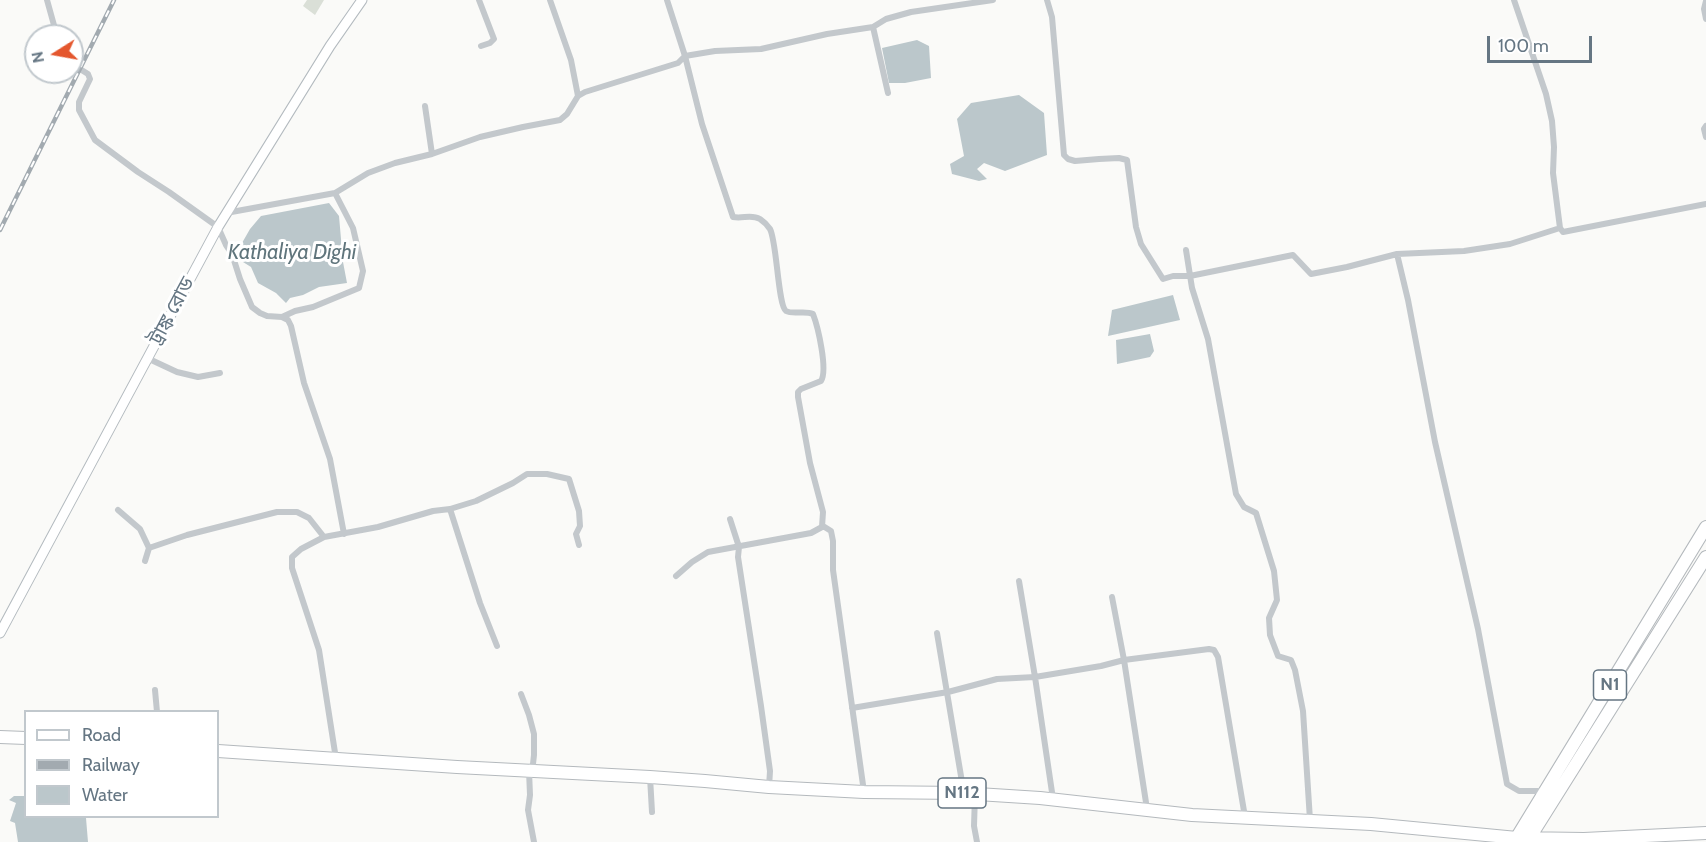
<!DOCTYPE html>
<meta charset="utf-8">
<style>
body{margin:0}
#map{position:relative;width:1706px;height:842px;overflow:hidden;background:#fafaf8;font-family:Cabin,sans-serif}
canvas{display:block}
.legend{position:absolute;left:24px;top:710px;width:195px;height:108px;box-sizing:border-box;background:#fff;border:2px solid #c1c8cd;margin:0;padding:8px 10px;list-style:none;font-size:18px;color:#657683}
.legend li{display:flex;align-items:center;gap:12px;height:30px}
.legend b{width:30px;border:2px solid #c1c8cd}
.north{position:absolute;left:24px;top:24px;width:60px;height:60px;box-sizing:border-box;background:#fff;border:2px solid #c1c8cd;border-radius:50%;rotate:259deg;font-size:16px;font-weight:700;line-height:24px;text-align:center;color:#657683}
.north::after{content:'';display:block;margin:auto;width:21px;height:27px;background:#e4572e;clip-path:polygon(50% 0,100% 100%,50% 72%,0 100%)}
.scale{position:absolute;left:1487px;top:36px;width:105px;height:27px;box-sizing:border-box;border:3px solid #657683;border-top:0;padding-left:8px;font-size:18px;line-height:21px;white-space:nowrap;color:#657683;-webkit-text-stroke:4px #fff;paint-order:stroke}
</style>
<div id="map">
<canvas width="1706" height="842"></canvas>
<ul class="legend">
<li><b style="height:8px;background:#fff"></b>Road</li>
<li><b style="height:8px;background:#a2aab0"></b>Railway</li>
<li><b style="height:16px;background:#bbc7cb"></b>Water</li>
</ul>
<div class="north">N</div>
<div class="scale">100 m</div>
</div>
<script>
const context = document.querySelector('canvas').getContext('2d');
context.lineJoin = 'round';
function paint(path, color) {
  context.fillStyle = color;
  context.fill(path, 'evenodd');
}
function stroke(path, color, width, dash) {
  context.strokeStyle = color;
  context.lineWidth = width;
  context.lineCap = dash ? 'butt' : 'round';
  context.setLineDash(dash || []);
  context.stroke(path);
}
function label(font, color, halo, rows, align = 'center') {
  context.font = font + ' Cabin,"Noto Sans Bengali",sans-serif';
  context.lineWidth = 6;
  context.setLineDash([]);
  context.textBaseline = 'middle';
  context.strokeStyle = halo;
  context.fillStyle = color;
  for (const [text, x, y, turn = 0] of rows) {
    context.save();
    context.translate(x, y);
    context.rotate((+turn || 0) * Math.PI / 180);
    context.textAlign = isNaN(turn) ? turn : align;
    if (halo) context.strokeText(text, 0, 0);
    context.fillText(text, 0, 0);
    context.restore();
  }
}
paint(new Path2D(`
 M307,0H324L315,15L303,6Z`), '#dadfd7');
paint(new Path2D(`
 M917,40L929,46L931,78L905,83H889L882,48Z
 M1019,95L1044,113L1047,155L1005,171L984,163L977,169L987,179L979,181L952,174L950,164L964,156L957,119L971,103Z
 M329,203L339,216L343,262L347,283L319,287L303,295L290,298L286,303L276,293L258,283L251,267L243,262L238,250L250,229L261,216Z
 M1173,295L1180,320L1108,336L1112,310Z
 M1150,334L1154,351L1150,357L1117,364L1116,340Z
 M14,796H25L26,816L89,817L86,818L88,842H18L15,823L10,821L16,803L9,800Z`), '#bbc7cb');
const secondary = new Path2D(`
 M0,633L218,227L330,46L362,0`);
const highway = new Path2D(`
 M0,737L26,738
 M218,751L457,767L650,777L705,781L769,787L864,792L962,793L1040,798L1192,815L1371,824L1517,838L1584,839L1706,833
 M1514,842L1706,527
 M1527,842L1706,557`);
stroke(secondary, '#b3babf', 11);
stroke(highway, '#b4b9bd', 14);
stroke(new Path2D(`
 M47,0L57,36
 M479,0L494,39L490,43L481,46
 M550,0L571,60L578,96
 M667,0L685,56L702,124L733,217C743,219 751,214 760,219C763,221 768,226 770,229C777,242 778,306 786,311C793,315 805,310 813,314C818,327 828,370 821,381L801,389L798,392V397L810,463L823,512L822,527L811,533L708,552L692,562L676,576
 M1047,0L1052,17L1064,155L1068,159L1075,161L1099,159L1119,158L1127,160L1136,227L1141,244L1163,279L1173,276H1190L1293,255L1311,274L1347,267L1397,254L1464,251L1510,244L1560,228
 M1514,0L1546,94L1552,121L1554,147L1553,173L1560,228L1563,232L1706,204
 M1706,1L1704,9L1706,19
 M873,27L888,93
 M72,64L88,74L90,79L79,102V110L95,140L138,172L169,192L218,227L226,245L232,254L240,279L252,307L260,313L267,316L282,317L288,320L291,326L304,383L330,459L344,534
 M425,106L432,154
 M1706,126L1704,129L1706,137
 M226,213L335,193L368,173L395,163L432,154L480,137L523,127L560,120L567,114L578,96L585,92L678,63L685,56L715,51L761,49L827,34L873,27L886,19L911,12L993,0
 M1186,250L1192,288L1208,339L1236,494L1244,507L1256,513L1274,571L1277,600L1269,618L1270,635L1278,656L1291,660L1295,670L1303,711L1310,820
 M1397,254L1408,300L1435,442L1478,629L1507,784L1519,791H1545
 M282,317L295,311L313,307L359,288L363,271L353,228L335,193
 M147,358L177,372L198,377L220,373
 M450,509L480,603L497,646
 M118,510L140,529L149,548
 M730,519L739,547L738,557L761,706L770,771L769,787
 M823,526L831,531L833,541V570L864,792
 M145,561L149,548L187,535L277,512H297L309,518L324,537
 M1019,581L1035,677L1053,799
 M1112,597L1124,660L1147,809
 M937,633L963,788L962,793
 M155,690L157,712
 M521,694L529,715L534,734V755L533,764L529,771L530,795L528,810L534,842
 M852,708L948,692L997,679L1035,677L1101,666L1124,660L1209,649L1214,650L1218,657L1245,817
 M336,759L319,650L292,568V557L301,549L324,537L378,527L433,511L450,509L476,501L513,483L527,474H547L569,479L579,511L580,526L576,534L579,545
 M650,777L652,812
 M975,795L974,826L977,842`), '#c3c8cc', 6);
stroke(secondary, '#fff', 9);
stroke(highway, '#fff', 12);
const rail = new Path2D(`
 M0,230L114,0`);
stroke(rail, '#a2aab0', 4.5);
stroke(rail, '#fff', 2, [7]);
for (const [x, y, w] of [
 [1610,685,33],
 [962,793,48]
]) {
  const box = new Path2D();
  box.roundRect(x - w / 2, y - 15, w, 30, 4.5);
  context.fillStyle = '#fff';
  context.fill(box);
  stroke(box, '#657683', 1.5);
}
label('bold 18px', '#657683', null, [
 ["N1",1610,685],
 ["N112",962,793]
]);
label('20px', '#657683', '#fff', [
 ["ট্রাঙ্ক রোড",172,311,-62]
]);
label('italic 21px', '#60757c', '#fff', [
 ["Kathaliya Dighi",292,253]
]);
</script>
